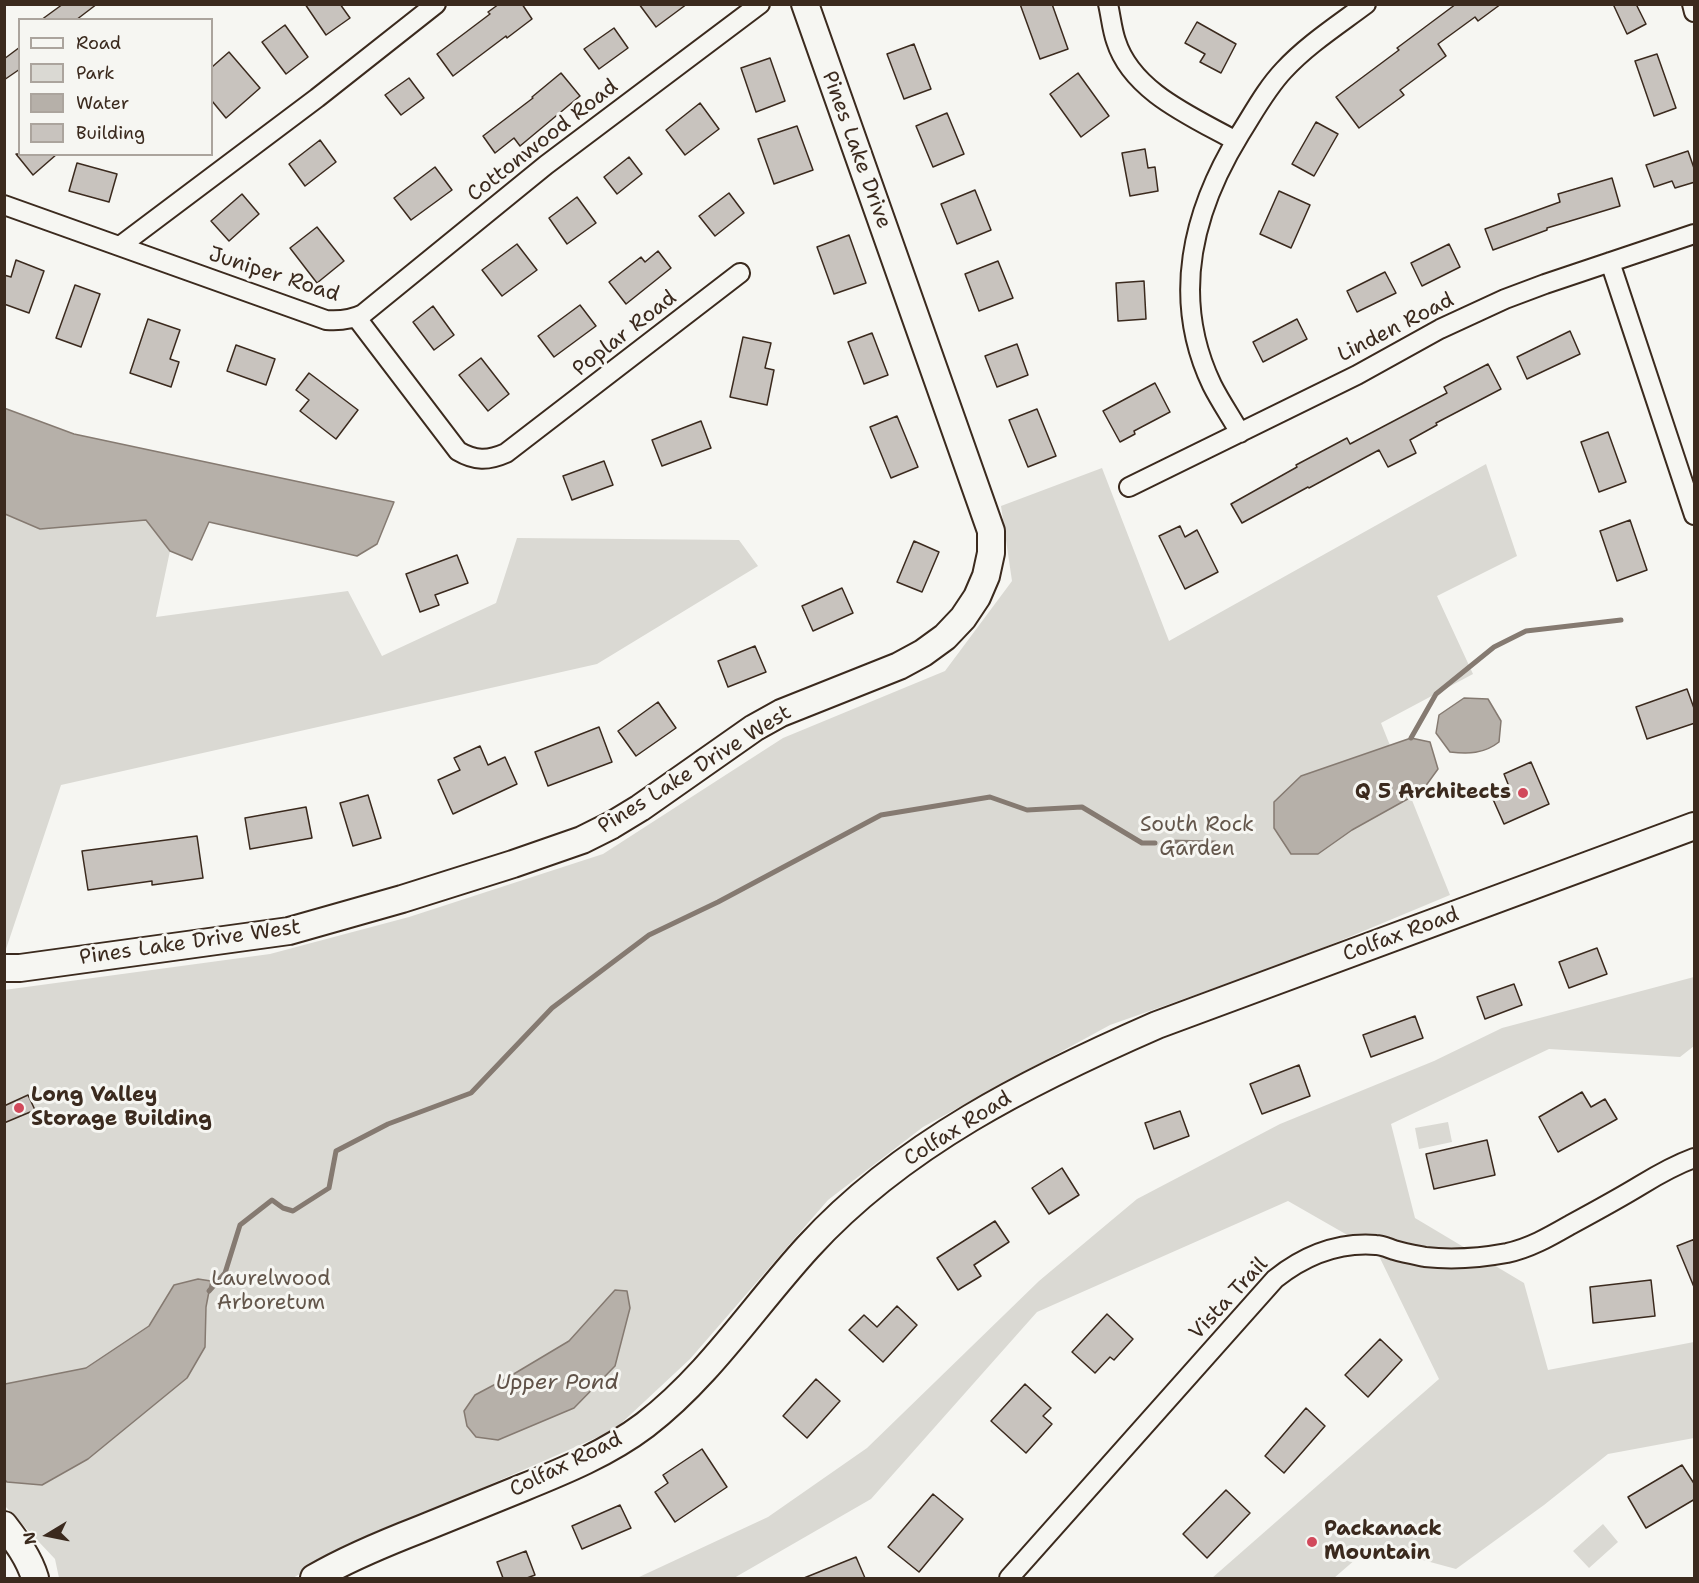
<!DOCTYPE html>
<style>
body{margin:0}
#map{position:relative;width:1699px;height:1583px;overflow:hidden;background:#f6f6f2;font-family:"Shantell Sans",sans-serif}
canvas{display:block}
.frame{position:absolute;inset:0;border:6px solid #3b2a1e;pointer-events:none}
.legend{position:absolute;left:18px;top:18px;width:195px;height:138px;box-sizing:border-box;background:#f6f6f2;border:2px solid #aba49d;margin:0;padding:8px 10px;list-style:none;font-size:18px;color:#3b2a1e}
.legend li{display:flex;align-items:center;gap:12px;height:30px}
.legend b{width:30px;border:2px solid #aba49d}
.north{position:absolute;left:18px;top:1505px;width:60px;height:60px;-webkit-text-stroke:4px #f6f6f2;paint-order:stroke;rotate:260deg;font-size:16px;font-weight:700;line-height:24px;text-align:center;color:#3b2a1e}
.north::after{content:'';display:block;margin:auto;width:21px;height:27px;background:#3b2a1e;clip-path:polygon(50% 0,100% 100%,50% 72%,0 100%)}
</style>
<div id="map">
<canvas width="1699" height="1583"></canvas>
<div class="frame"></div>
<ul class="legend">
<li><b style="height:8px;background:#f6f6f2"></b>Road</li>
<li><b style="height:16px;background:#dad9d3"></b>Park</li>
<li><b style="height:16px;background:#b6b0a9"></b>Water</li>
<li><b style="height:16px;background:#c8c3be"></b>Building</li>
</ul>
<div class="north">N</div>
</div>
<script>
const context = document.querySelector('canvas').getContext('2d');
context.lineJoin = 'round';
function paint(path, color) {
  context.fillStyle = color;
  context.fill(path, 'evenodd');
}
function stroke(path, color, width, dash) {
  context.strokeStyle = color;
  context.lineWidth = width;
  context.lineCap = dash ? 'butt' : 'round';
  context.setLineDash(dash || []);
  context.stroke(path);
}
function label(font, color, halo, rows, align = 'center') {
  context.font = font + ' "Shantell Sans",sans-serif';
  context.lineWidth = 6;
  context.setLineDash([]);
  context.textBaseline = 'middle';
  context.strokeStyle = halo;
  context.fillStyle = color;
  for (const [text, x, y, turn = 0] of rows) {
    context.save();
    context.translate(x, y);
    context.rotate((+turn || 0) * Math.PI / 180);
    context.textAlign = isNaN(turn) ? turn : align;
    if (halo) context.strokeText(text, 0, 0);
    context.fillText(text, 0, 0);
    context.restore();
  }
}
paint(new Path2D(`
 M1486,464L1517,556L1437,596L1473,674L1381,723L1450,895L1294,960L1110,1025L923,1127L828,1200L690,1359L614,1430L339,1551L293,1578H59L55,1559L5,1506L4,990L270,954L409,917L603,854L783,738L945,671L1012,581L1001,506L1102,468L1169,641Z
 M5,514L40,529L146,520L170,551L156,617L348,591L382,656L496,603L517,538L739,540L758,566L597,664L61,785L5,952Z
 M1694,977V1046L1680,1057L1549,1049L1391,1124L1415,1218L1524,1283L1548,1370L1694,1342V1438L1608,1454L1544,1505L1456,1569L1371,1546L1334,1578H1212L1439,1379L1377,1252L1288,1201L1037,1312L871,1499L734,1578H637L768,1517L867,1448L1039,1281L1137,1199L1280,1124L1434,1061L1502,1028Z
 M1448,1122L1452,1142L1419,1149L1415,1128Z
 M1603,1524L1618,1542L1589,1568L1573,1551Z`), '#dad9d3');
const water = new Path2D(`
 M4,408L74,434L394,502L377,544L357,556L209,522L192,560L170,551L146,520L40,529L5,514Z
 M1464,698L1488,699L1501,721L1499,742C1484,754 1468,754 1450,752L1436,733L1439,715Z
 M1411,738L1430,742L1438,769L1422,791L1352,830L1318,854H1291L1274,828V802L1301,776Z
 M198,1279L211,1281L206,1307L205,1347L187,1378L88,1459L42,1485L7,1482L4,1479L5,1384L86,1368L149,1326L174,1285Z
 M615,1290L627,1291L630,1308L615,1366L574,1408L498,1440L476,1437L467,1426L464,1411L475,1395L507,1378L569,1341Z`);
paint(water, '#b6b0a9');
stroke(water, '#857a71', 1.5);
stroke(new Path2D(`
 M1411,738L1436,694L1494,647L1526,631L1621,620
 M1168,842L1215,843
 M209,1291L225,1273L240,1225L272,1200L283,1208L293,1211L329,1188L336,1151L388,1124L471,1093L552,1008L649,935L718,902L881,815L990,797L1027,810L1082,807L1142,843H1155`), '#857a71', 5);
const building = new Path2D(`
 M63,4H97L76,20H41Z
 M305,4H340L350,18L326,35Z
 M499,4H522L532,19L507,38L506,36L453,76L437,54L490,14L488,12Z
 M639,4H687L656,27Z
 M1020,4H1052L1068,49L1040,59Z
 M1456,4H1501L1478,21L1475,17L1438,44L1446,56L1400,90L1404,95L1359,128L1336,97L1399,50L1397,48Z
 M1613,4H1636L1646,24L1627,34Z
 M1197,22L1236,44L1221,73L1200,62L1205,54L1185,43Z
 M285,25L308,57L286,74L262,42Z
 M614,28L628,48L599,69L584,49Z
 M914,44L931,89L904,99L887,54Z
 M20,47V69L4,80V59Z
 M229,52L260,88L226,118L212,101V67Z
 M1657,54L1676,108L1654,116L1635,61Z
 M770,58L785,101L756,112L741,68Z
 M561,73L580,96L520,146L514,138L495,153L483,136L533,98L532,97Z
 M1078,73L1109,116L1081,137L1050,94Z
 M409,78L424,98L401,115L385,95Z
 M700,103L719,129L685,155L666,130Z
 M947,113L964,154L933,167L916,126Z
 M1316,122L1338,134L1314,176L1292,164Z
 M797,126L813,170L774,184L758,139Z
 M320,140L336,162L305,186L289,164Z
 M1145,149L1148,168L1155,167L1158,191L1130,196L1122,153Z
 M1688,151L1695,171V182L1675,188L1672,181L1654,187L1646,165Z
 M16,154H57L33,175Z
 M629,157L642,174L617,194L604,177Z
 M77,163L117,174L109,202L69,191Z
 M435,167L452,190L411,220L394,198Z
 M1612,178L1620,206L1547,228V230L1493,250L1485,229L1560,202L1558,194Z
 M975,190L991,230L957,244L941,204Z
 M1279,191L1310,205L1291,248L1260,234Z
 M729,193L744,213L715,236L699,216Z
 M242,194L259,214L229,241L211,221Z
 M577,197L596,223L567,244L549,218Z
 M317,227L344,261L317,283L290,248Z
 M849,235L866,283L834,294L817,247Z
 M517,244L537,270L502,296L482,270Z
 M1449,244L1460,267L1422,286L1411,263Z
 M658,251L671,268L626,304L609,282L641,257L645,262Z
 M16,260L44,271L29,313L4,304V275L11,277Z
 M998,261L1013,298L979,311L965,274Z
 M1385,272L1396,293L1357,312L1347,291Z
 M1144,281L1146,319L1118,321L1116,283Z
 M75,285L100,294L81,347L56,338Z
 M580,305L596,326L554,357L538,336Z
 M433,306L454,335L434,350L413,322Z
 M148,319L180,330L170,359L179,362L171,387L130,373Z
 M1297,319L1307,339L1263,362L1253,342Z
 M1570,331L1580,354L1527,379L1517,357Z
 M872,333L888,375L864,384L848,342Z
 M743,337L771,343L765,368L774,370L767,405L730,397Z
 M1017,344L1028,375L997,387L985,356Z
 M236,345L275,359L266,385L227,371Z
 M481,358L509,394L488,411L459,375Z
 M1488,364L1501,389L1436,423L1437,425L1410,440L1416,453L1388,467L1379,450L1309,488L1308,487L1242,523L1231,504L1297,467L1296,465L1347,438L1350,444L1447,393L1444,387Z
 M309,373L358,410L336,439L300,411L309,400L296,390Z
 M1155,383L1170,412L1134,431L1135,434L1120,442L1103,411Z
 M1037,409L1056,456L1028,467L1009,420Z
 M897,416L918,467L891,478L870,427Z
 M701,421L711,448L662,466L652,440Z
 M1608,432L1626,482L1599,492L1581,442Z
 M604,461L613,485L572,500L563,476Z
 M1630,520L1647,570L1617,581L1600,531Z
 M1180,526L1185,537L1197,530L1218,572L1185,589L1159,536Z
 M914,541L939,552L922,592L897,582Z
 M457,555L468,583L435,595L439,605L420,612L406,574Z
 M842,588L853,613L813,631L802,606Z
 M755,646L766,672L728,687L718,661Z
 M1687,689L1695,711V723L1647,739L1636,707Z
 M658,702L676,728L636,756L618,731Z
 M599,727L612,762L548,786L535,752Z
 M480,746L488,765L505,757L517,784L453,814L438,780L460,770L454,758Z
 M1531,762L1549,804L1504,824L1492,797L1510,789L1504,774Z
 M368,795L381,838L353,846L340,803Z
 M306,807L312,838L250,849L245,818Z
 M197,836L203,878L152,885V881L88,890L82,851Z
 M1597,948L1607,974L1569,988L1559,962Z
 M1514,984L1522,1005L1485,1019L1477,997Z
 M1415,1016L1423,1038L1371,1057L1363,1035Z
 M1299,1065L1310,1096L1262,1114L1250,1084Z
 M1582,1092L1591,1107L1605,1099L1617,1119L1558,1152L1539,1117Z
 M28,1095L35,1110L4,1123V1106Z
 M1180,1111L1189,1136L1154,1149L1145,1123Z
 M1487,1140L1495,1175L1434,1189L1426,1154Z
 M1062,1168L1079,1195L1049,1214L1032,1188Z
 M995,1221L1009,1242L974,1265L981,1276L958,1290L937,1258Z
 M1695,1239V1287H1694L1677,1246Z
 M1651,1280L1655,1316L1593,1323L1590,1287Z
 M897,1306L917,1325L883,1362L849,1330L864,1315L877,1327Z
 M1107,1314L1133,1339L1114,1360L1110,1357L1095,1373L1072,1352Z
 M1380,1339L1402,1360L1368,1397L1345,1375Z
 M816,1379L840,1401L807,1438L783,1416Z
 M1025,1384L1051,1408L1043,1416L1052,1424L1026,1453L991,1421Z
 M1306,1408L1325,1426L1284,1473L1265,1456Z
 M702,1449L727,1487L675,1522L655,1492L668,1483L663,1475Z
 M1682,1465L1695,1485V1499L1646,1528L1628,1497Z
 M1226,1490L1250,1513L1207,1558L1183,1534Z
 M933,1494L963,1519L919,1572L888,1547Z
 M620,1505L631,1528L582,1549L572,1526Z
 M526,1551L535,1575L527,1578H503L497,1562Z
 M856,1557L865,1578H804Z`);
paint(building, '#c8c3be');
stroke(building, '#3b2a1e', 1.5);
const street = new Path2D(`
 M1108,4C1111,17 1112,30 1116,41C1132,92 1193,117 1236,141
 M1692,4L1694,12
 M4,205L326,320C339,321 351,320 363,314L546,165L760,4
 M120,246L317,98L436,4
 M1610,262L1694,515
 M356,317L458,451C475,461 488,461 506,453L740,273
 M1240,433C1231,417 1220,401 1212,385C1171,299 1192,212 1240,134C1254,112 1266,89 1284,70C1307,45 1338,25 1366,4
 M1129,487L1357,375L1440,329L1505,299L1545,284L1694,234
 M1009,1578L1275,1279C1304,1256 1338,1242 1376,1245C1382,1245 1388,1248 1394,1250C1404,1253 1415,1255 1425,1257C1453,1260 1480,1258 1507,1253C1530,1248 1549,1237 1570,1225C1594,1212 1618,1199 1641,1185C1659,1174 1675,1165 1694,1158`);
const secondary = new Path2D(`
 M4,968H20L289,931L402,899L513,864L582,840L612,825L640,808L754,728L781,713L899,666L923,653L945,637L963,618L977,597L986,576L991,553V531L805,4
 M4,1525C17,1542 29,1558 35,1578
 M314,1578C348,1558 385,1543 421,1529C455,1515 488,1502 522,1488C564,1471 608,1453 645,1425C709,1376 754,1306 808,1247C902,1144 1031,1080 1157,1025L1694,826`);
stroke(street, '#3b2a1e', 22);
stroke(secondary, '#3b2a1e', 30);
stroke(street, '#f6f6f2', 18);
stroke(secondary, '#f6f6f2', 26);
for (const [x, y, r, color] of [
 [1523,793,6,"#d1495b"],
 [19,1108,6,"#d1495b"],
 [1312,1542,6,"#d1495b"]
]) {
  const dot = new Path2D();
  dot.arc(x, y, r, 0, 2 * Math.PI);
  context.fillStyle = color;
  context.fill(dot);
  stroke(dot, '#f6f6f2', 2);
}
label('21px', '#3b2a1e', '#f6f6f2', [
 ["Cottonwood Road",543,141,-38],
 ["Pines Lake Drive",856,150,70],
 ["Juniper Road",274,275,18],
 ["Linden Road",1396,328,-27],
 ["Poplar Road",625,334,-38],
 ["Pines Lake Drive West",695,770,-32],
 ["Colfax Road",1401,935,-20],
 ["Pines Lake Drive West",190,943,-8],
 ["Colfax Road",958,1129,-32],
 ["Vista Trail",1229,1299,-47],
 ["Colfax Road",566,1465,-26]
]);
label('bold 21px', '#3b2a1e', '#f6f6f2', [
 ["Q 5 Architects",1511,793,"right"],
 ["Long Valley",31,1096],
 ["Storage Building",31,1120],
 ["Packanack",1324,1530],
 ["Mountain",1324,1554]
], 'left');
label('21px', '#63564b', '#f6f6f2', [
 ["South Rock",1197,826],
 ["Garden",1197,850],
 ["Laurelwood",271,1280],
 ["Arboretum",271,1304]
]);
label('italic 22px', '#605248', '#f6f6f2', [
 ["Upper Pond",557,1383]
]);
</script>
